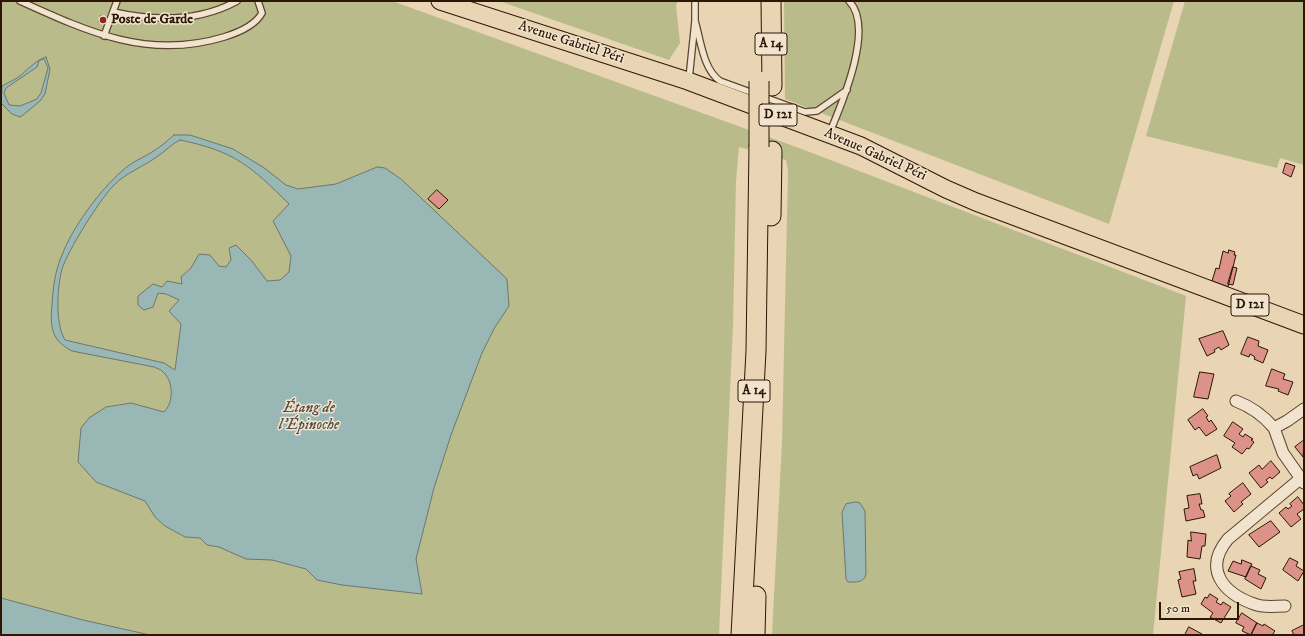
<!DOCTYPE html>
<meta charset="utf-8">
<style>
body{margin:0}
#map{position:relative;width:1305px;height:636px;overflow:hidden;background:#e9d4b3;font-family:"IM FELL DW Pica",serif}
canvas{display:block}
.frame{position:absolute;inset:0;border:2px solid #2c1604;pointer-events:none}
.scale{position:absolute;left:1159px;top:602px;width:80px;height:18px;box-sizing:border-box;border:2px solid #2c1604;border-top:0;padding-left:5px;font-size:12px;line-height:14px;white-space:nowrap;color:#2c1604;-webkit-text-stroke:3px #f1e3ce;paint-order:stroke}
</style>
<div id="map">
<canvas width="1305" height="636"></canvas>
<div class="frame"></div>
<div class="scale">50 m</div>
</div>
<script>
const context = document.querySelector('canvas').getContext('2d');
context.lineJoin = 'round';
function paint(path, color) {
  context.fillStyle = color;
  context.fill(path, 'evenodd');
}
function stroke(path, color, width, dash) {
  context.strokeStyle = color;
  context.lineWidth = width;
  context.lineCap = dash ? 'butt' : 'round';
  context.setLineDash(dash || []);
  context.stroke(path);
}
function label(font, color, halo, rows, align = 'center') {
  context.font = font + ' "IM FELL DW Pica",serif';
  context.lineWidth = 3;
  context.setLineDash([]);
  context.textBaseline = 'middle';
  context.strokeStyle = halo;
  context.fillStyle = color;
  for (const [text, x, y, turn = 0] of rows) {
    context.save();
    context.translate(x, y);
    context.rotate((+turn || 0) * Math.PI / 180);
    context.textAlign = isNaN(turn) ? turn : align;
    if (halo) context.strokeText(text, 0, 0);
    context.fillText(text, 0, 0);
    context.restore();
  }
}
paint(new Path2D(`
 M1,1H392L799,148L1186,296L1153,635H772L782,442L788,171L786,160L739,147L736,181L733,326L719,635H150L83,620L1,598Z
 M499,1H678L676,5L680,43L669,60Z
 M784,1H1174L1109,224L785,99Z
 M1185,1H1304V165L1280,158L1277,168L1146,136Z`), '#b9bc8a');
const water = new Path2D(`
 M46,57L50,69L45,94L40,101L23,115L20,117L12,114L1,103L2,86C7,83 12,81 17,78C26,72 35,60 46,57ZM44,59L48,68L41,93L37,99L20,106L9,105L4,93L6,88L37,67L39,61Z
 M174,135H190L233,149L263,167L286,185L298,189L336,184L377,167L385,168L401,179L507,279L509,306L495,327L482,353L451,435L434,488L416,559L422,594L342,585L317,580L306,569L272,560L246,559L219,547L207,545L200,538L185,537L165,526L155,517L145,501L96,482L78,462L81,428L89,418L106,407L131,403L164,412C174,403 174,380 162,371C160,369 156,368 154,367L72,351C51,340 50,327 52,305C53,288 55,271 62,255C72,228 100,190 122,171C131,162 145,157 155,150C162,146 168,140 174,135ZM180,140C234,151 251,166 289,204L273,221L291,256L289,272L280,280L267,281L251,260L236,245L229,248L231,260L226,267L219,266L210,255L199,254L191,268L181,277L182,284L167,281L162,287L153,284L138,296V305L144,310L153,307L158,293L166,294L179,300L169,311L181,324L175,370L164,363L65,340C55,324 57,287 62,269C68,250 99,201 113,186C128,171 142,168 158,156C166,151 171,144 180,140Z
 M856,502L860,503L865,511L866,574C864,583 856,582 848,582L846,579L842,512L846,504Z
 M1,598L83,620L150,635H1Z`);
paint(water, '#99b7b4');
stroke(water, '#6d776e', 1);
const building = new Path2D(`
 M101,16L106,19L104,24L99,22Z
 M1286,163L1295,166L1291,177L1283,173Z
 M437,190L448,200L439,209L428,199Z
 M1229,250L1235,252L1234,255H1236L1228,287L1212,281L1216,268L1219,269L1223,251L1228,253Z
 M1233,267L1237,268L1233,285L1228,284Z
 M1223,331L1229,345L1221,350L1219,347L1214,350L1215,352L1207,356L1199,339Z
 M1248,337L1259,341L1258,346L1268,350L1263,363L1254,359L1255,357L1250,354L1249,357L1241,354Z
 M1272,369L1285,374L1283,379L1293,382L1288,395L1278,391L1279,389L1266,386Z
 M1200,372L1214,374L1208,399L1194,397Z
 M1203,409L1208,416L1206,417L1209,422L1211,420L1217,429L1206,436L1199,427L1195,430L1188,420Z
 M1233,422L1243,429L1239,434L1243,437L1245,434L1253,439L1251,440L1254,442L1249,449L1247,448L1242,454L1232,447L1235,443L1224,436Z
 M1303,441L1304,442L1303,457L1295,447Z
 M1217,455L1221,468L1199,479L1197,474L1193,476L1190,467Z
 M1271,461L1280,472L1272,479L1270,477L1266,480L1268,482L1261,488L1249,473L1259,465L1262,469Z
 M1243,483L1251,494L1241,502L1243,504L1234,512L1225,501L1231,496L1229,494Z
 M1200,494L1202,504H1199L1201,510H1203L1205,517L1186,521L1184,509L1189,508L1187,496Z
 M1298,497L1304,505V509L1297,514L1301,519L1291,527L1279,513L1286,507L1288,509L1292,506L1290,504Z
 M1271,521L1280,532L1259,547L1249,535Z
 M1191,532L1206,534L1205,546H1202L1200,559L1187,557L1188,540L1191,541Z
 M1290,558L1298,562L1296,566L1304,571L1298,581L1283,570Z
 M1242,560L1252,564L1246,577L1228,571L1233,561L1241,564Z
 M1251,566L1260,570L1258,574L1266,578L1261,589L1245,579Z
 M1194,569L1196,581H1193L1196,594L1182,597L1178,580L1181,579L1179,572Z
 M1210,594L1218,599L1216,602L1221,605L1223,602L1231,607L1221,623L1210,617L1213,613L1201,604L1205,597L1207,598Z
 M1242,613L1257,623L1251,635L1242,631L1244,627L1236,623Z
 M1257,623L1263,626L1264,624L1275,631L1272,635H1251Z
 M1304,625V635H1294L1292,631Z
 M1189,627L1202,634V635H1185Z`);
paint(building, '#dc9189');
stroke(building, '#2c1604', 1);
const lane = new Path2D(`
 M20,1C88,32 149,60 224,37C237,33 255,26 262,13L258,1
 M113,12C154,21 199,22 237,1
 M695,21C701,41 703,69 720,81L805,112L817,111L847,90
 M104,36L117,1
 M689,79L695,21V1
 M830,132C842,103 875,27 849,1`);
const street = new Path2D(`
 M1236,401C1252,407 1263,415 1274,428L1287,421L1304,409
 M1274,428L1283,453L1304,483
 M1285,606C1275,606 1263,608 1254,604C1223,593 1203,569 1228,539L1300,479`);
const primary = new Path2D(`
 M440,1L688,81L861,146L946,189L976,202L1304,325`);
const highway = new Path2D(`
 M771,1L772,86
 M771,216L772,151
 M741,635L756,351L759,147
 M755,635L756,596`);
stroke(lane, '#5b4630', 8);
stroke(street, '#5b4630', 13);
stroke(primary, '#2c1604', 19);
stroke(highway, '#2c1604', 21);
stroke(lane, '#f1e3ce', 5.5);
stroke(street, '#f1e3ce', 11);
stroke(primary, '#e9d4b3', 17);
stroke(highway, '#e9d4b3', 19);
const highwayBridge = new Path2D(`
 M759,81V147`);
stroke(highwayBridge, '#2c1604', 21, []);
stroke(highwayBridge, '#e9d4b3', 19);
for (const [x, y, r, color] of [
 [103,20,4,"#8f2418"]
]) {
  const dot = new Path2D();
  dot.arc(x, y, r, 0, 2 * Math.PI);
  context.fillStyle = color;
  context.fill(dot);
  stroke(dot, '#f1e3ce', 1.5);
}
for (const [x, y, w] of [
 [771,44,32],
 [778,115,38],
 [1250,305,38],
 [754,391,32]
]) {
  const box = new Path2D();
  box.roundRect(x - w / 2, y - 11, w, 22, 3);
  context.fillStyle = '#f1e3ce';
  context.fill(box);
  stroke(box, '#2c1604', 1);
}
label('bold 13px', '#2c1604', null, [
 ["A 14",771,44],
 ["D 121",778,115],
 ["D 121",1250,305],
 ["A 14",754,391]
]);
label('bold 14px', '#2c1604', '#f1e3ce', [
 ["Poste de Garde",111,20]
], 'left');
label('14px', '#2c1604', '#f1e3ce', [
 ["Avenue Gabriel Péri",571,43,18],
 ["Avenue Gabriel Péri",875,155,24]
]);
label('italic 15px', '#524e42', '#f1e3ce', [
 ["Étang de",309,409],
 ["l'Épinoche",309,426]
]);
</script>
